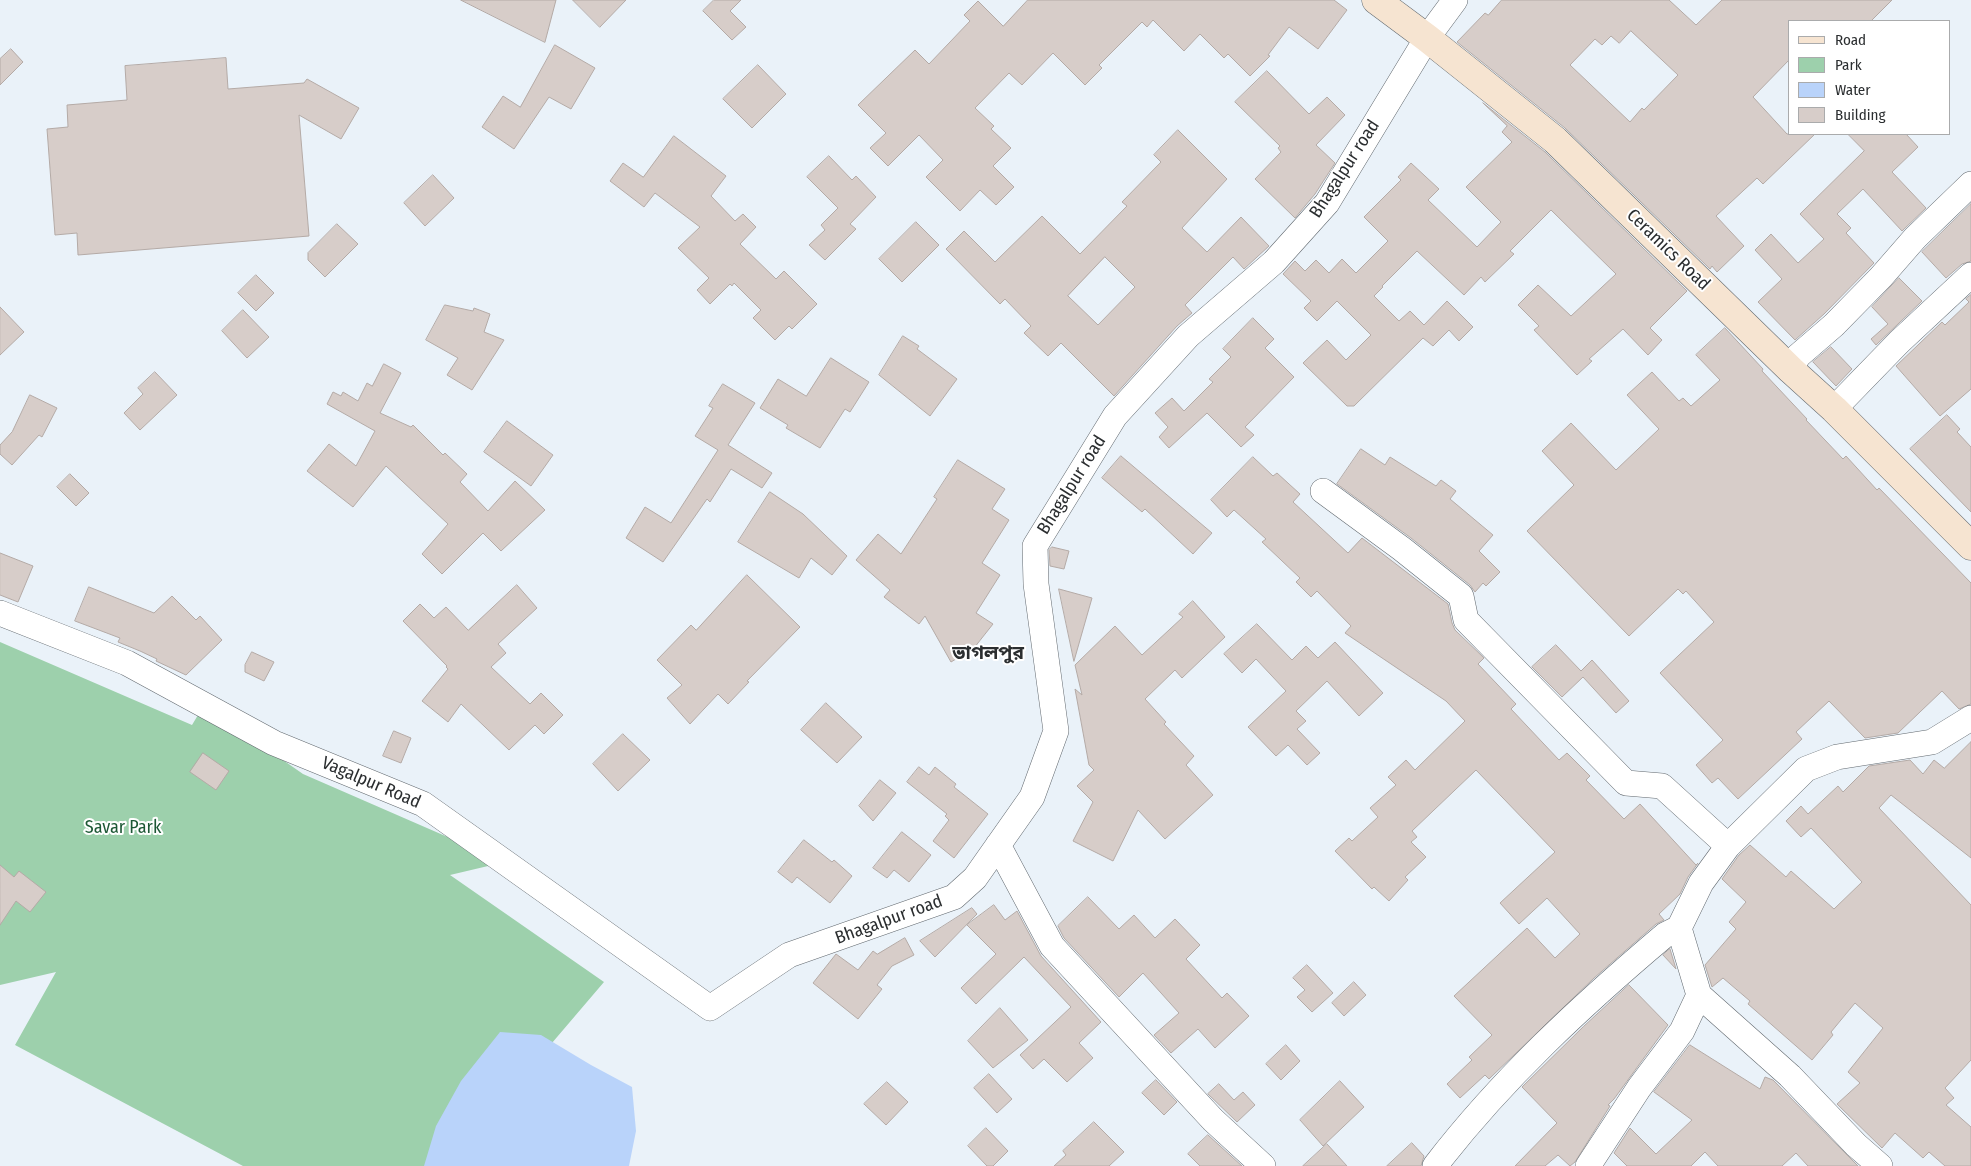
<!DOCTYPE html>
<meta charset="utf-8">
<style>
body{margin:0}
#map{position:relative;width:1971px;height:1166px;overflow:hidden;background:#eaf2f9;font-family:"Fira Sans Condensed",sans-serif}
canvas{display:block}
.legend{position:absolute;left:1788px;top:20px;width:162px;height:115px;box-sizing:border-box;background:#fff;border:1px solid #aaabac;margin:0;padding:6px 9px;list-style:none;font-size:15px;color:#2b2e30}
.legend li{display:flex;align-items:center;gap:10px;height:25px}
.legend b{width:25px;border:1px solid #aaabac}
</style>
<div id="map">
<canvas width="1971" height="1166"></canvas>
<ul class="legend">
<li><b style="height:6px;background:#f6e4d1"></b>Road</li>
<li><b style="height:14px;background:#9dd0ac"></b>Park</li>
<li><b style="height:14px;background:#b9d3fa"></b>Water</li>
<li><b style="height:14px;background:#d7cdc9"></b>Building</li>
</ul>
</div>
<script>
const context = document.querySelector('canvas').getContext('2d');
context.lineJoin = 'round';
function paint(path, color) {
  context.fillStyle = color;
  context.fill(path, 'evenodd');
}
function stroke(path, color, width, dash) {
  context.strokeStyle = color;
  context.lineWidth = width;
  context.lineCap = dash ? 'butt' : 'round';
  context.setLineDash(dash || []);
  context.stroke(path);
}
function label(font, color, halo, rows, align = 'center') {
  context.font = font + ' "Fira Sans Condensed","Noto Sans Bengali",sans-serif';
  context.lineWidth = 4;
  context.setLineDash([]);
  context.textBaseline = 'middle';
  context.strokeStyle = halo;
  context.fillStyle = color;
  for (const [text, x, y, turn = 0] of rows) {
    context.save();
    context.translate(x, y);
    context.rotate((+turn || 0) * Math.PI / 180);
    context.textAlign = isNaN(turn) ? turn : align;
    if (halo) context.strokeText(text, 0, 0);
    context.fillText(text, 0, 0);
    context.restore();
  }
}
paint(new Path2D(`
 M0,642L192,725L204,705L303,774L505,862L450,875L604,982L447,1166H243L15,1045L56,972L0,985Z`), '#9dd0ac');
paint(new Path2D(`
 M500,1032L541,1035L591,1065L632,1087L636,1131L629,1166H424L436,1126L461,1081Z`), '#b9d3fa');
const building = new Path2D(`
 M461,0H556L545,42Z
 M573,0H626L600,27Z
 M714,0H741L730,11L746,27L732,40L703,11Z
 M1028,0H1334L1347,10L1318,49L1289,27L1268,55L1270,56L1250,76L1228,54L1224,58L1200,34L1184,51L1153,20L1147,27L1142,22L1099,65L1102,68L1085,85L1053,53L1022,85L1009,73L975,108L994,126L991,129L1011,148L993,166L1014,187L996,205L980,190L960,211L926,177L943,160L919,135L888,166L870,148L886,133L858,105L915,50L929,64L970,21L964,15L978,1L1003,26Z
 M1502,0H1669L1696,25L1722,0H1892L1871,21H1790V59L1753,97L1787,134H1815L1763,184L1757,178L1716,216L1744,246L1717,272L1712,266L1710,269L1565,128L1457,42L1485,13L1488,15ZM1631,31L1678,75L1644,110L1642,108L1630,122L1570,65L1595,39L1602,45L1611,36L1619,43Z
 M555,45L595,68L571,109L549,97L514,149L482,127L503,96L520,107Z
 M11,49L23,62L0,85V59Z
 M226,58L228,89L304,83L307,79L359,108L341,139L299,115L309,236L78,255L77,233L55,235L47,129L68,127L67,105L127,100L125,66Z
 M758,65L786,94L752,128L723,99Z
 M1267,71L1309,114L1327,97L1345,115L1316,145L1335,163L1315,194L1295,218L1255,179L1281,152L1278,148L1280,146L1235,102Z
 M1483,103L1545,152L1687,291L1650,328L1662,340L1648,355L1623,329L1589,359L1592,361L1577,375L1534,330L1539,326L1518,305L1538,285L1571,316L1616,274L1551,210L1510,251L1514,254L1485,282L1481,277L1464,295L1417,251L1382,286L1383,287L1374,296L1399,321L1410,311L1424,325L1447,301L1473,327L1459,341L1449,330L1433,346L1423,338L1354,406H1347L1303,363L1327,340L1346,360L1371,335L1337,301L1317,321L1304,308L1311,301L1283,274L1295,261L1305,271L1316,260L1329,273L1342,259L1356,273L1388,241L1364,217L1401,180L1398,177L1411,163L1439,189L1428,200L1477,247L1501,222L1466,187L1512,142L1502,132L1507,126Z
 M1178,130L1227,179L1182,228L1207,252L1241,217L1269,246L1244,269L1233,257L1185,305L1192,313L1177,326L1114,396L1061,343L1048,356L1024,333L1031,326L1005,299L1000,304L946,249L964,231L995,262L1042,216L1080,254L1127,206L1122,202L1161,162L1154,155ZM1105,257L1135,287L1098,325L1068,296Z
 M1848,134H1906L1918,147L1892,172L1926,208L1902,231L1863,189L1837,214L1851,228L1846,233L1874,263L1824,314L1795,340L1758,302L1782,279L1755,250L1771,234L1798,263L1824,239L1800,214L1864,151Z
 M674,136L726,176L711,196L735,221L743,214L756,227L740,244L776,279L784,271L817,304L792,329L789,326L775,340L753,318L761,310L734,283L732,286L730,284L710,304L697,290L709,278L678,248L700,227L655,193L644,207L610,181L623,163L643,177Z
 M829,156L852,180L856,176L876,197L850,224L856,229L825,260L809,245L825,230L821,225L838,208L807,177Z
 M433,175L454,198L425,226L404,203Z
 M1971,204V261L1962,264L1946,278L1922,252Z
 M916,222L939,245L902,282L879,259Z
 M337,224L358,244L325,277L308,260V253Z
 M256,275L274,293L256,311L238,293Z
 M1899,278L1922,301L1876,345L1871,339L1888,324L1872,307Z
 M1971,295V389L1940,416L1896,366L1942,322L1945,325L1969,302L1966,299Z
 M445,305L473,311L474,308L490,314L484,332L504,340L472,390L447,375L458,358L426,340Z
 M0,307L24,332L0,355Z
 M243,310L269,337L247,358L222,331Z
 M1253,318L1274,339L1265,348L1294,377L1245,427L1254,435L1241,447L1207,413L1169,448L1159,437L1168,427L1155,413L1172,398L1184,411L1213,382L1209,379L1231,357L1223,349Z
 M1725,328L1763,369L1762,371L1807,419L1806,420L1843,459L1846,456L1877,490L1879,488L1971,583V704L1959,709L1942,691L1898,733L1865,738L1829,701L1796,732L1802,739L1738,799L1718,778L1712,783L1696,765L1723,740L1660,673L1714,622L1686,591L1683,594L1678,589L1629,636L1527,531L1574,485L1542,451L1571,423L1616,470L1659,429L1627,395L1652,372L1679,401L1683,398L1691,406L1720,380L1696,355Z
 M903,336L919,346L917,349L957,379L930,416L879,375Z
 M1831,347L1852,369L1836,386L1813,362Z
 M831,358L869,382L850,412L845,409L820,448L786,428L788,425L760,408L778,379L806,396Z
 M384,364L401,373L380,413L411,427L413,425L443,455L445,453L467,474L460,482L488,511L515,481L545,510L501,551L483,533L442,574L422,554L448,524L386,466L353,507L307,471L329,444L356,466L375,431L327,404L333,392L341,396L343,392L358,401L367,383L372,386Z
 M155,372L177,395L140,430L124,413L143,394L138,388Z
 M723,384L755,403L728,445L772,473L762,488L731,469L710,502L707,499L663,562L626,538L645,507L671,523L718,450L695,436L713,408L709,406Z
 M30,395L57,408L42,437L39,435L12,465L0,454V445L12,432Z
 M1947,415L1960,429L1957,432L1971,447V512L1910,449Z
 M507,421L553,455L531,486L484,452Z
 M1361,449L1385,465L1390,457L1436,486L1441,480L1456,491L1450,499L1493,535L1479,551L1500,572L1486,586L1483,583L1475,592L1470,585L1411,538L1337,484Z
 M1121,456L1212,533L1193,554L1145,509L1142,512L1102,478Z
 M1253,457L1273,476L1277,473L1300,494L1293,502L1348,553L1362,538L1448,604L1452,623L1455,630L1484,658L1478,664L1516,704L1511,709L1559,760L1567,753L1590,776L1586,780L1624,819L1640,804L1696,865L1698,863L1688,877L1680,894L1659,914L1664,920L1656,924L1594,978L1489,1079L1485,1075L1460,1098L1447,1084L1472,1060L1469,1057L1492,1035L1454,996L1527,928L1555,958L1580,934L1547,898L1519,924L1500,903L1555,852L1476,770L1412,831L1417,837L1411,842L1426,857L1405,877L1408,880L1389,901L1374,887L1372,889L1335,851L1349,838L1352,841L1378,817L1370,808L1396,785L1388,777L1406,760L1415,770L1465,721L1446,701L1345,633L1351,626L1317,591L1311,597L1296,582L1300,578L1262,542L1266,539L1234,510L1227,517L1211,500Z
 M958,460L1005,489L992,509L1009,520L982,563L1000,575L976,613L993,624L974,648L951,662L925,616L919,624L884,597L890,590L856,560L878,534L901,554L937,499L934,497Z
 M70,474L89,493L76,506L57,487Z
 M770,492L803,514L847,556L832,575L811,558L799,578L738,542Z
 M1052,547L1069,551L1064,569L1050,566L1049,550Z
 M0,553L33,566L18,602L0,595Z
 M747,575L800,627L747,681L749,682L728,704L718,694L690,724L667,698L682,685L657,660L691,625L696,630Z
 M517,585L537,608L498,644L506,653L491,667L530,704L541,693L563,715L544,734L535,725L509,750L461,704L448,722L422,701L448,669L446,667L447,666L403,621L420,604L434,618L446,607L468,630Z
 M89,587L154,613L172,596L196,620L200,616L222,640L186,675L156,661L157,659L140,651L118,642L120,638L75,621Z
 M1059,589L1092,598L1074,661Z
 M1193,601L1225,637L1182,678L1175,670L1145,699L1166,722L1164,724L1194,756L1186,765L1213,795L1165,839L1138,810L1113,861L1073,841L1093,802L1077,786L1094,770L1089,765L1075,689L1082,695L1075,665L1115,626L1142,655L1183,617L1179,614Z
 M1257,624L1292,660L1306,646L1318,658L1335,642L1383,693L1359,716L1327,681L1296,711L1306,721L1297,729L1320,753L1307,765L1288,745L1276,756L1248,727L1286,691L1256,659L1242,673L1224,654Z
 M1556,645L1581,671L1592,660L1629,701L1616,713L1583,677L1562,697L1532,667Z
 M252,652L274,662L264,681L245,672V665Z
 M826,703L862,737L837,763L801,730Z
 M394,731L411,738L401,763L383,756Z
 M623,734L650,760L618,791L593,764Z
 M1971,742V858L1891,795L1879,808L1971,905V1060L1945,1088L1954,1098L1946,1105L1971,1127V1166H1945L1929,1152L1923,1158L1895,1133L1882,1148L1837,1104L1860,1083L1848,1072L1883,1028L1855,1003L1831,1032L1833,1035L1812,1060L1748,1004L1750,1001L1723,978L1712,987L1705,965L1736,929L1729,922L1746,902L1722,879L1739,855L1750,845L1786,877L1791,871L1834,909L1862,882L1811,828L1801,837L1786,821L1801,806L1808,814L1838,786L1843,792L1869,766L1910,760L1923,774L1934,760L1944,768Z
 M203,753L229,771L216,790L190,772Z
 M919,767L929,775L935,767L956,784L954,787L988,814L954,858L933,841L949,820L945,816L947,814L907,782Z
 M880,780L896,793L873,821L859,806Z
 M902,832L931,855L909,882L894,870L887,878L873,868Z
 M804,840L832,862L834,860L852,876L830,903L797,877L792,883L778,872Z
 M0,865L14,877L19,871L46,892L30,912L16,901L0,925Z
 M1088,897L1119,929L1134,915L1155,938L1175,919L1200,945L1186,959L1222,998L1227,993L1249,1016L1215,1048L1198,1029L1171,1053L1154,1035L1179,1013L1143,973L1119,997L1064,938L1058,926Z
 M994,905L1005,920L1017,911L1041,956L1101,1022L1079,1043L1093,1058L1067,1082L1044,1059L1033,1069L1020,1055L1071,1007L1024,957L976,1004L961,988L996,954L967,925Z
 M972,908L977,914L935,957L920,941Z
 M905,938L914,955L892,966L877,985L882,989L858,1019L813,983L836,954L858,970L873,951L877,954Z
 M1670,949L1676,969L1663,955Z
 M1307,965L1333,993L1312,1012L1297,997L1305,990L1293,978Z
 M1354,982L1366,995L1344,1016L1332,1003Z
 M1629,985L1668,1025L1614,1099L1608,1105L1610,1106L1575,1162L1570,1166L1558,1155L1545,1166H1515L1557,1123L1522,1087L1583,1027Z
 M1000,1008L1028,1040L993,1068L968,1041Z
 M1286,1045L1300,1061L1281,1080L1266,1064Z
 M1690,1045L1760,1089L1765,1077L1773,1080L1858,1166H1808L1796,1153L1782,1166H1718L1705,1152L1691,1166H1627L1614,1153L1630,1128L1656,1154L1692,1120L1654,1092Z
 M989,1074L1012,1099L997,1113L974,1088Z
 M1156,1080L1177,1102L1164,1115L1142,1093Z
 M1340,1081L1364,1107L1323,1146L1300,1120Z
 M887,1082L908,1102L886,1125L864,1104Z
 M1219,1084L1234,1100L1243,1092L1255,1105L1237,1122L1208,1094Z
 M1094,1122L1124,1152L1109,1166H1054L1066,1155L1063,1151Z
 M986,1128L1008,1151L993,1166H987L968,1146Z
 M1208,1135L1242,1166H1200L1188,1154Z
 M1412,1143L1424,1156L1421,1166H1387Z
 M1327,1144L1347,1166H1303Z`);
paint(building, '#d7cdc9');
stroke(building, '#b4aaa6', 1);
const street = new Path2D(`
 M1791,370L1798,356L1834,325L1881,277L1915,238L1971,184
 M1834,409L1899,342L1971,275
 M1323,491L1402,549L1461,596L1466,620L1626,783L1662,786L1728,846
 M0,613L127,663L274,743L423,804L710,1008L789,955L954,897L975,878L1032,797L1056,731L1036,584L1035,546L1115,416L1188,336L1274,262L1327,203L1427,38L1455,0
 M998,845L1052,946L1213,1120L1263,1166
 M1699,995L1790,1076L1856,1145L1880,1166
 M1435,1166C1501,1080 1582,1005 1665,935L1679,928L1701,883L1728,846L1806,769L1837,757L1932,742L1971,718
 M1588,1166L1639,1088L1682,1031L1699,995L1679,928`);
const secondary = new Path2D(`
 M1376,0L1427,38L1555,140L1791,370L1834,409L1971,546`);
stroke(street, '#62696f', 26);
stroke(secondary, '#62696f', 29);
stroke(street, '#fff', 25);
stroke(secondary, '#f6e4d1', 28);
label('18px', '#2b2e30', '#fff', [
 ["Bhagalpur road",1345,169,-57],
 ["Ceramics Road",1668,250,44],
 ["Bhagalpur road",1072,485,-58],
 ["Vagalpur Road",371,783,23],
 ["Bhagalpur road",889,920,-20]
]);
label('18px', '#1d5835', '#fff', [
 ["Savar Park",123,828]
]);
label('bold 19px', '#2b2e30', '#fff', [
 ["ভাগলপুর",988,654]
]);
</script>
